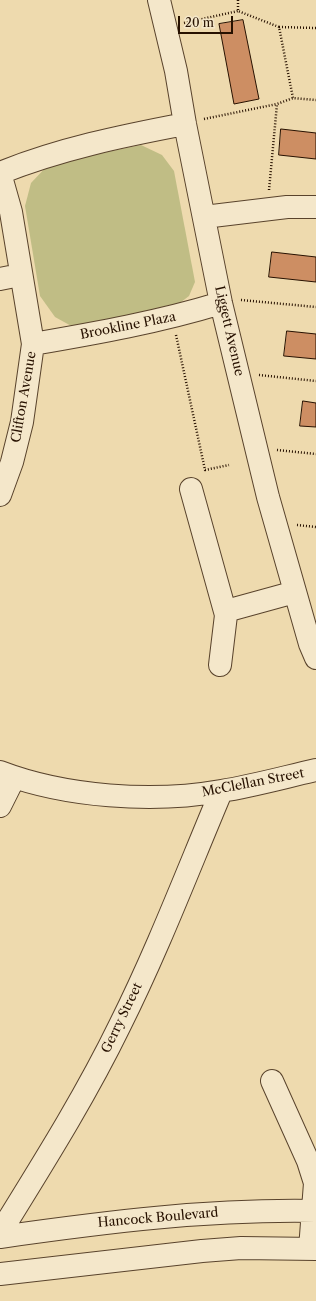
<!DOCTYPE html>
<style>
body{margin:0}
#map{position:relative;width:316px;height:1301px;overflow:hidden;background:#eedaae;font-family:"Libre Caslon Text",serif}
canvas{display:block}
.scale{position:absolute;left:178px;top:16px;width:55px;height:18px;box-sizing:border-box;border:2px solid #271100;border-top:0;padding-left:5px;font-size:12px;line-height:14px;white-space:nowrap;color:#271100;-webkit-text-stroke:3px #f4e7ca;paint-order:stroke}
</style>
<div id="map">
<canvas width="316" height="1301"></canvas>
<div class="scale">20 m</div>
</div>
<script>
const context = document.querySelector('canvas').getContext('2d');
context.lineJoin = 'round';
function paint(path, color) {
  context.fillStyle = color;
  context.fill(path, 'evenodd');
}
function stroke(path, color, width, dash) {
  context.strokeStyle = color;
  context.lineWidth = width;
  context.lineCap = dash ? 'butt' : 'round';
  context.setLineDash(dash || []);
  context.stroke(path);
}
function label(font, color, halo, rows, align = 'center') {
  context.font = font + ' "Libre Caslon Text",serif';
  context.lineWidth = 3.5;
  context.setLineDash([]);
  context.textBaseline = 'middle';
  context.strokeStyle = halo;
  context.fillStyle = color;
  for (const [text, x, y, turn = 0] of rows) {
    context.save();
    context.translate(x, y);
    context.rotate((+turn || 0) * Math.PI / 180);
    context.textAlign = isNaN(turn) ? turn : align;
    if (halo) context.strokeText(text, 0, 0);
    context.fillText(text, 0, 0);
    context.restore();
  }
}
paint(new Path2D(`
 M141,145L162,155L174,171L195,282L189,296L172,309L75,328L55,317L40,296L25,206L31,183L49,164Z`), '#c0bd85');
const building = new Path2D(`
 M243,20L259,99L234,104L219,24Z
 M281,129L316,133V159L279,155Z
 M272,252L316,257V282L269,277Z
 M287,331L316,334V359L284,356Z
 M303,401L316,403V427L300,426Z`);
paint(building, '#cd8e63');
stroke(building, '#271100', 1);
const minor = new Path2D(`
 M159,0L176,71L185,124L221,303L268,497L310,644L316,658
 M204,217L287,207H316
 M0,279L20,275
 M33,344C97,333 159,322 221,303
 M191,489L226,615L220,665
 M0,495L12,462L22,422L33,344L11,212L0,173C59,149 122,136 185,124
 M226,611L295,592
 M0,772C65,797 153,803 221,791C253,786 285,777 316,770
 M0,806L14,778
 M272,1081L308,1161L315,1183L310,1249
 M0,1233C42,1165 85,1097 120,1025C158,949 188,870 221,792
 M0,1237C106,1222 209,1209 316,1211
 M0,1274L202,1251L241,1248L316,1249`);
stroke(minor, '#59432c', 24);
stroke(new Path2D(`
 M238,0V11L279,27
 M184,23L238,11
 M316,28L279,27L293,98L316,100
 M204,119L277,104
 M269,190L277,104L293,98
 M241,300L316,307
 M176,335L205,470L229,465
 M259,375L316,381
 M277,450L316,454
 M297,525L316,527`), '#271100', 2.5, [1, 2]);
stroke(minor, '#f4e7ca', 22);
label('13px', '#271100', '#f4e7ca', [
 ["Brookline Plaza",128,326,-11],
 ["Liggett Avenue",229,331,77],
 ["Clifton Avenue",24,397,-80],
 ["McClellan Street",253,783,-11],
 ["Gerry Street",122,1018,-64],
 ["Hancock Boulevard",158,1218,-5]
]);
</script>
